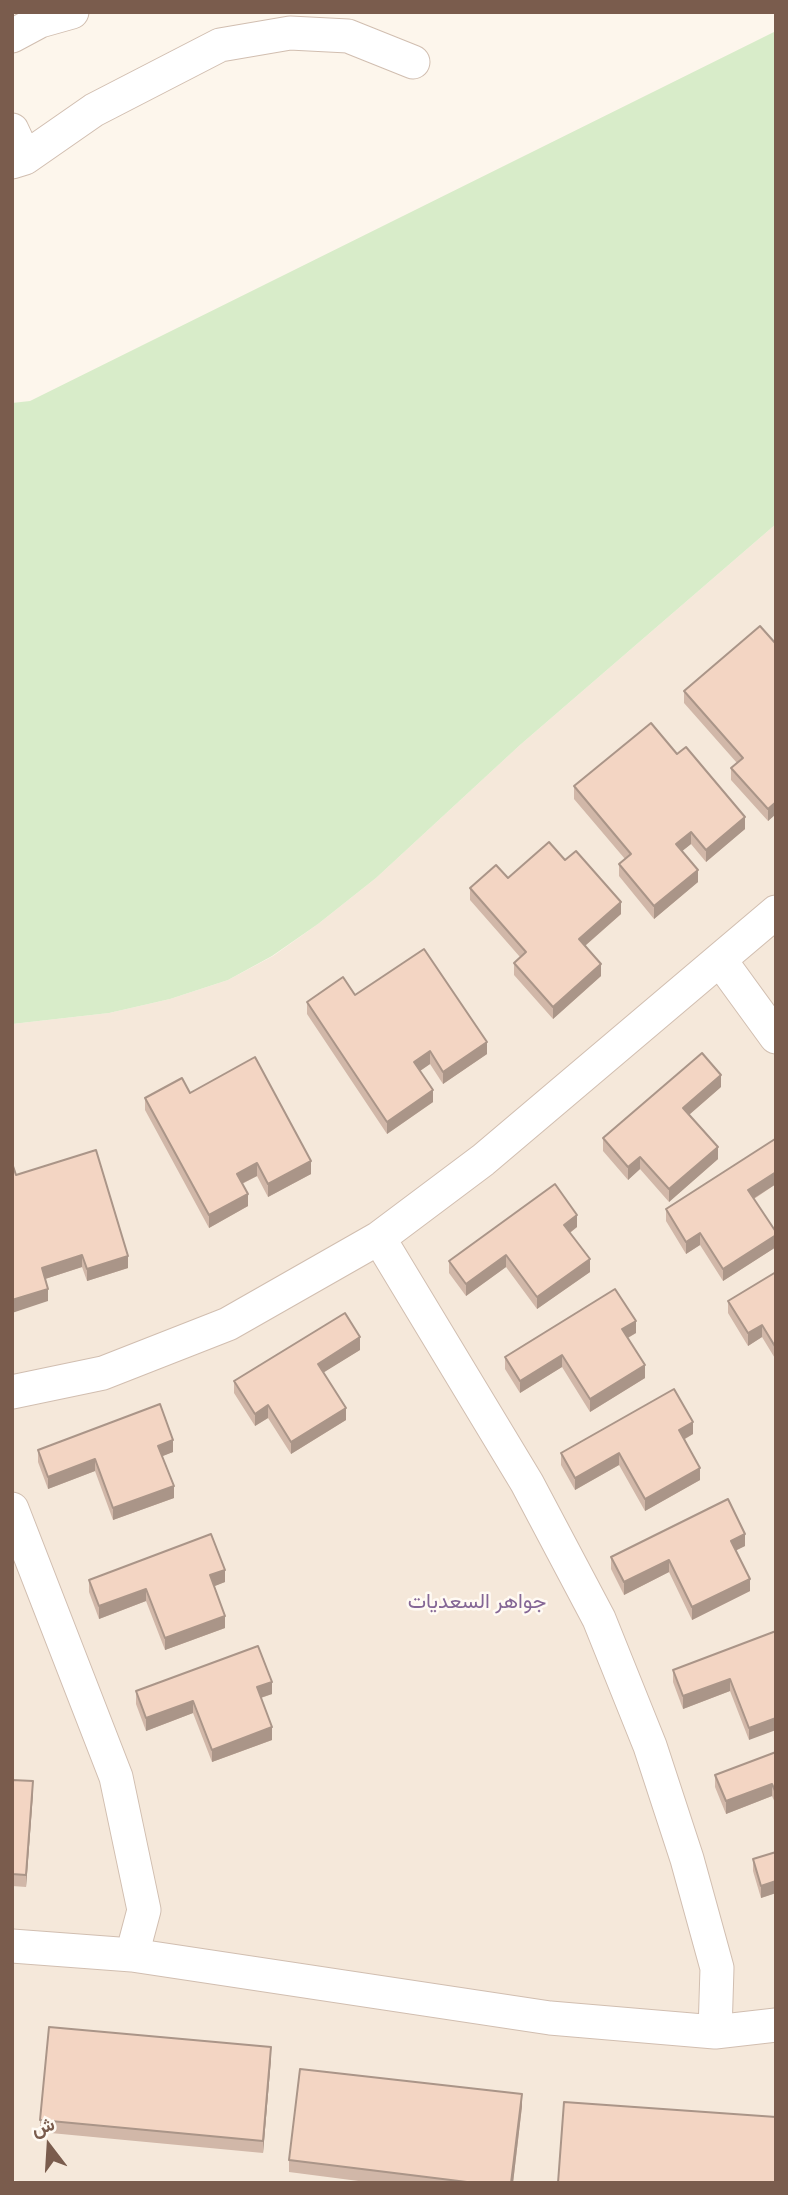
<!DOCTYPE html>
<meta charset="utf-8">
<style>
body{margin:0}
#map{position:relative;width:788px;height:2195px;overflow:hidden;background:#fdf6ec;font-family:Raleway,Vazirmatn,sans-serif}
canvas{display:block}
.frame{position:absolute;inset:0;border:14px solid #7a5c4d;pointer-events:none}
.north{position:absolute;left:14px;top:2111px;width:70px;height:70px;-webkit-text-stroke:5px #fffaf3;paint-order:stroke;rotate:343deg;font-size:19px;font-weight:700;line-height:28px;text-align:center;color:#7a5c4d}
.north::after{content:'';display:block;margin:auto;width:24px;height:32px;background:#7a5c4d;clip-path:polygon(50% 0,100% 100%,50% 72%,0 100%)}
</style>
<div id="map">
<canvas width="788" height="2195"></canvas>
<div class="frame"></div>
<div class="north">ش</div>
</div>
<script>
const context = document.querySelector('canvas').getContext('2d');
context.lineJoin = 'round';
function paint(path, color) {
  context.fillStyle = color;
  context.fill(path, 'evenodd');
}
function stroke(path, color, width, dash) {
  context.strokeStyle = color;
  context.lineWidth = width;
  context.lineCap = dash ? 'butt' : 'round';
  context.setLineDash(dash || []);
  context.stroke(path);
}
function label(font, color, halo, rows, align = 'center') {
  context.font = font + ' Raleway,Vazirmatn,sans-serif';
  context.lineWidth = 5;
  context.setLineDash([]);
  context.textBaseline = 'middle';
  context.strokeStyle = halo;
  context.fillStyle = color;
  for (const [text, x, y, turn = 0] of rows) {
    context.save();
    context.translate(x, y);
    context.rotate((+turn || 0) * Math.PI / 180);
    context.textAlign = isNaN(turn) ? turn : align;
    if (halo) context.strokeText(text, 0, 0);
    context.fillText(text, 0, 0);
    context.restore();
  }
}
paint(new Path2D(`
 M776,524V2183H36L12,2180V1024L109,1013L170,999L228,980L273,956L318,924L376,878L520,745Z`), '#f5e8da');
paint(new Path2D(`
 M776,31V524L520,745L376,878L318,924L272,956L228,980L170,999L109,1013L12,1024V403L30,401Z`), '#d8ecc9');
const street = new Path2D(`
 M12,36L40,21L72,12
 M12,130L25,158
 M12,162L25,158L94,110L220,45L290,33L348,36L413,62
 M720,960L776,1037
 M379,1238L527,1483L599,1619L650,1746L687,1859L717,1968L715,2032
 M12,1392L103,1373L228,1324L379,1238L483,1160L776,912
 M12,1509L116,1777L144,1910L132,1955
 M12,1946L132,1955L550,2018L715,2032L776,2025`);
stroke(street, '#d1beb0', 35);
stroke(street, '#fff', 33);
paint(new Path2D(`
 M776,644V814L768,821L731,780V768L737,763L684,703V691Z
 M677,754L745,829L706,862L691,844L682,851L698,882L654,919L619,876V864L625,859L574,799V786Z
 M508,878L621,914L585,946L601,976L553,1019L514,975V963L520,957L470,900V888Z
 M307,1002L487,1054L443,1084L430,1064L420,1071L433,1102L387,1134L307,1014Z
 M721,1087L689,1115L718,1159L669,1202L640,1169L628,1180L603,1151V1138Z
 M190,1093L311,1174L268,1197L257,1176L242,1184L248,1206L209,1228L145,1110V1098Z
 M776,1140V1184L754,1199L776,1232V1247L723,1281L700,1245L686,1254L666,1221V1209Z
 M16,1175L128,1268L87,1281L82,1267L45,1279L48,1301Z
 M577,1227L570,1233L590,1272L537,1309L506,1267L466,1296L449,1273V1261Z
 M776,1272V1360L762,1337L748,1346L728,1313V1301Z
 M636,1333L628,1338L645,1378L590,1412L562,1367L520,1393L505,1369V1357Z
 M360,1350L323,1372L346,1420L291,1454L268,1418L255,1426L234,1393V1381Z
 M693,1434L685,1439L700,1480L645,1511L619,1465L575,1490L561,1465V1453Z
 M38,1450L173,1452L162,1456L174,1498L113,1520L95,1471L48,1489L38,1462Z
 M745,1546L736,1550L750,1591L692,1620L669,1572L624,1595L611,1569V1557Z
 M89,1580L225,1582L214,1586L225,1628L165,1650L146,1601L99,1619L89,1592Z
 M776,1631L749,1740L730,1691L683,1709L673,1682V1670Z
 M136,1691L272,1694L261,1698L272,1740L212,1762L193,1713L146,1731L136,1704Z
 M776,1752V1805L772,1796L726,1814L715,1787V1775Z
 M12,1780L33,1793L26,1887L12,1886Z
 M776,1852V1893L761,1898L753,1871V1859Z
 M271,2059L263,2153L40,2132V2120Z
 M522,2106L513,2183H374L289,2172V2160Z`), '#d1b7a8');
paint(new Path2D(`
 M776,802V814L768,821V809Z
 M745,817V829L706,862V850Z
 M691,832V844L676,856V844Z
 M698,870V882L654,919V906Z
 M621,902V914L579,951V939Z
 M601,964V976L553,1019V1007Z
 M487,1042V1054L443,1084V1072Z
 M430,1051V1064L414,1075V1062Z
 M721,1075V1087L683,1120V1108Z
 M433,1090V1102L387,1134V1122Z
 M718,1147V1159L669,1202V1189Z
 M640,1157V1169L628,1180V1167Z
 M311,1161V1174L268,1197V1184Z
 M257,1163V1176L237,1186V1174Z
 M776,1172V1184L748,1202V1190Z
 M248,1194V1206L209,1228V1215Z
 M577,1215V1227L564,1237V1225Z
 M700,1233V1245L686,1254V1242Z
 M776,1235V1247L723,1281V1269Z
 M82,1255V1267L42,1280V1268Z
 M506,1255V1267L466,1296V1284Z
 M128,1256V1268L87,1281V1269Z
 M590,1259V1272L537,1309V1297Z
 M48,1289V1301L12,1313V1300Z
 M636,1321V1333L622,1341V1329Z
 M762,1325V1337L748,1346V1333Z
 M360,1337V1350L318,1376V1364Z
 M562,1355V1367L520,1393V1381Z
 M645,1365V1378L590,1412V1399Z
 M268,1405V1418L255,1426V1414Z
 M346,1408V1420L291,1454V1442Z
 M693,1422V1434L679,1442V1430Z
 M173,1440V1452L158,1458V1446Z
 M619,1453V1465L575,1490V1478Z
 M95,1459V1471L48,1489V1477Z
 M700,1468V1480L645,1511V1499Z
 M174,1486V1498L113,1520V1508Z
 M745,1534V1546L731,1553V1541Z
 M669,1560V1572L624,1595V1582Z
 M225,1570V1582L210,1588V1575Z
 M750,1579V1591L692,1620V1607Z
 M146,1589V1601L99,1619V1606Z
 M225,1616V1628L165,1650V1638Z
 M730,1679V1691L683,1709V1696Z
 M272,1682V1694L257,1699V1687Z
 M193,1701V1713L146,1731V1718Z
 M776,1718V1730L749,1740V1728Z
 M272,1727V1740L212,1762V1750Z
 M33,1781V1793L26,1887V1875Z
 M772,1784V1796L726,1814V1801Z
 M776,1881V1893L761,1898V1886Z
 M271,2047V2059L263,2153V2141Z
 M522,2094V2106L513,2183H511Z`), '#aa9588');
const building = new Path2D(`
 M760,626L776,644V802L768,809L731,768L743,758L684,691Z
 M651,723L677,754L686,747L745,817L706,850L691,832L676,844L698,870L654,906L619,864L631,854L574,786Z
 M549,842L565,860L576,851L621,902L579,939L601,964L553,1007L514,963L526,952L470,888L496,865L508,878Z
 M424,949L487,1042L443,1072L430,1051L414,1062L433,1090L387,1122L307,1002L343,977L355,995Z
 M702,1053L721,1075L683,1108L718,1147L669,1189L640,1157L628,1167L603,1138Z
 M255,1057L311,1161L268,1184L257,1163L237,1174L248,1194L209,1215L145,1098L182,1078L190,1093Z
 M775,1139L776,1172L748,1190L776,1232V1235L723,1269L700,1233L686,1242L666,1209Z
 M96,1150L128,1256L87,1269L82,1255L42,1268L48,1289L12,1300V1163L16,1175Z
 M555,1184L577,1215L564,1225L590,1259L537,1297L506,1255L466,1284L449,1261Z
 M776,1272V1348L762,1325L748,1333L728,1301Z
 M615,1289L636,1321L622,1329L645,1365L590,1399L562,1355L520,1381L505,1357Z
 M345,1313L360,1337L318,1364L346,1408L291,1442L268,1405L255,1414L234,1381Z
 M674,1389L693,1422L679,1430L700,1468L645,1499L619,1453L575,1478L561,1453Z
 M160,1404L173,1440L158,1446L174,1486L113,1508L95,1459L48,1477L38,1450Z
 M728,1499L745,1534L731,1541L750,1579L692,1607L669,1560L624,1582L611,1557Z
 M211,1534L225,1570L210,1575L225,1616L165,1638L146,1589L99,1606L89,1580Z
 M776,1631V1718L749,1728L730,1679L683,1696L673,1670Z
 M258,1646L272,1682L257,1687L272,1727L212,1750L193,1701L146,1718L136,1691Z
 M776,1752V1793L772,1784L726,1801L715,1775Z
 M12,1780L33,1781L26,1875L12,1874Z
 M776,1852V1881L761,1886L753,1859Z
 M49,2027L271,2047L263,2141L40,2120Z
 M300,2069L522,2094L511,2183H475L289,2160Z
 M564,2102L776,2117V2183H558Z`);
paint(building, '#f3d5c3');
stroke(building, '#aa9588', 2);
label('21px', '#846695', '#fffaf3', [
 ["جواهر السعديات",477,1602]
]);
</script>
